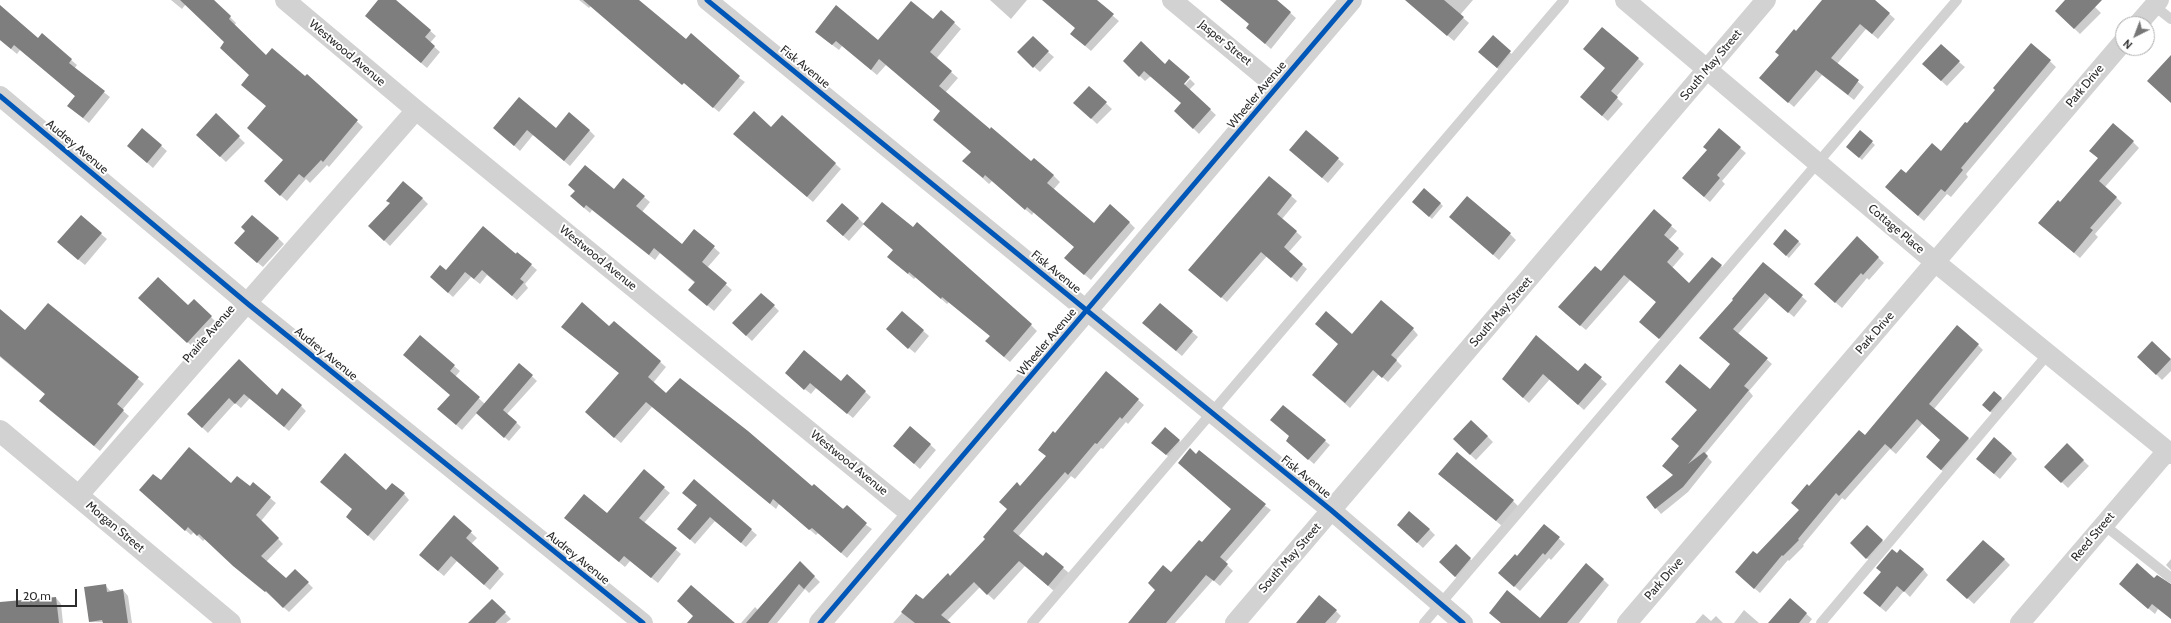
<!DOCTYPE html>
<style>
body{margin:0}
#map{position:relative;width:2171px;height:623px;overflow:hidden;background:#fff;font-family:Cabin,sans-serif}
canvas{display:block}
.north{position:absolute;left:2115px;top:16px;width:40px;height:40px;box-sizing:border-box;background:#fff;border:1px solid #ababab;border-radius:50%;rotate:222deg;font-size:11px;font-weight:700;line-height:16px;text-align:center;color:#2d2d2d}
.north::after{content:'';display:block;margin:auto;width:14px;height:18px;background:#767676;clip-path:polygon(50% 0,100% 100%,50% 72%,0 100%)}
.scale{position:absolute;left:16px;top:589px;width:61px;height:18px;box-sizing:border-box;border:2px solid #2d2d2d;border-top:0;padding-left:5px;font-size:12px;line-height:14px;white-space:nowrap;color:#2d2d2d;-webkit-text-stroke:3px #fff;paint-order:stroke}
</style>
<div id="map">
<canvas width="2171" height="623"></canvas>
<div class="north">N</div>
<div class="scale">20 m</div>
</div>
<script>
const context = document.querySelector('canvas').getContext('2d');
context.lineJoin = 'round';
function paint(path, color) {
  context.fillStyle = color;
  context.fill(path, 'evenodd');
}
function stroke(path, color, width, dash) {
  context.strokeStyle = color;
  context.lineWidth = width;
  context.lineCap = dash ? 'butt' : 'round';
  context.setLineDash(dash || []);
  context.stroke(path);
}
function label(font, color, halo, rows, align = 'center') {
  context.font = font + ' Cabin,sans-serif';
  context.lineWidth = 4;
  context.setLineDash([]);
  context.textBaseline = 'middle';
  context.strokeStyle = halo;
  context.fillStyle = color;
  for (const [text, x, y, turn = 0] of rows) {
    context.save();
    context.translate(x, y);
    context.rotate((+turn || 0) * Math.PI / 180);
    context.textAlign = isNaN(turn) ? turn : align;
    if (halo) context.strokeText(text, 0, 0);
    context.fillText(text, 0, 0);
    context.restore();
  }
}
paint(new Path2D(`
 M171,0H189L182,9Z
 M380,0H395L436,36L430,43L440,52L427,68L372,22Z
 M579,0H638L686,41L745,82L719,112L591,6L589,8Z
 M990,0H1027L1011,19Z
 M1059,0H1094L1119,21L1091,51L1077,39L1076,28Z
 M1221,0H1276L1296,18L1271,49L1253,33L1250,24Z
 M1422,0H1473L1460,15L1469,23L1454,41L1421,13Z
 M1824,0H1874L1895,19L1878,39L1866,29L1837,64L1864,87L1854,100L1822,75L1794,107L1766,83L1796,33Z
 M2066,0H2099L2094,6L2101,13L2080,34L2056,11Z
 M216,3L236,23L234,26L266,56L305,78L307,76L363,127L329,167L327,165L310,183L306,179L287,201L271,187L284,160L267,106L250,75L226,42Z
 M0,6L39,39L42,35L77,65L74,69L110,97L89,123L74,111L76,97L20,50L17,54L0,40Z
 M941,11L961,29L936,59L958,78L945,93L1031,163L1034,160L1054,176L1060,182L1053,190L1094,225L1129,222L1135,228L1091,280L1072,264L1075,247L1034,212L1032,215L992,181L989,184L970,167L971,152L941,111L886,65L877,75L842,46L839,50L823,38L878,41L933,20Z
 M1603,28L1644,64L1616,97L1623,104L1608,121L1587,103L1606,68Z
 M1493,37L1516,58L1503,73L1485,58Z
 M2032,44L2056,67L1966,174L1968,177L1951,197L1947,194L1924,221L1892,193L1906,174L1941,152L1967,125Z
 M1048,52L1054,57L1040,72L1024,58Z
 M1124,61L1182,88L1190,79L1195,84L1189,90L1216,115L1199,134L1181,116L1182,103L1151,76L1145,81Z
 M1959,62L1965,67L1947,86L1929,70Z
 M1089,87L1112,109L1097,124L1075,103Z
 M216,115L245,143L226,162L197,135Z
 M782,116L841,169L813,202L740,140L771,129Z
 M495,128L589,130L595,136L570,166L533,135L520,151Z
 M142,129L167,151L153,168L134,151Z
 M1860,132L1875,145L1862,160L1850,149Z
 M2133,142L2139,148L2105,187L2122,203L2095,234L2098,237L2080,258L2045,228L2060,203L2099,159L2090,151Z
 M1740,148L1746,153L1722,181L1725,184L1710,202L1689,184Z
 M1290,150L1338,159L1344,164L1328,183Z
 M1269,177L1297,201L1282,219L1302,237L1288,253L1307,269L1297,282L1267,256L1227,302L1195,275Z
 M569,185L614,190L644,197L650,202L642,212L682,245L695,230L720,253L707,268L732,290L714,311L695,295V283L660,253L655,260L592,210L590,213L577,202L576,192Z
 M422,198L428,204L390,246L370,226Z
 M1440,203L1443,206L1432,219L1416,205Z
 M1450,217L1510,234L1516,240L1499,260Z
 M858,218L864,224L849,241L833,227Z
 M1671,226L1677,231L1669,240L1684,254L1672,268L1689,285L1721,266L1726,271L1665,343L1646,327L1657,303L1630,280L1586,330L1565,313L1601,273Z
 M101,234L107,239L85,265L64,248Z
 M278,238L284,244L263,267L241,249Z
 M1857,238L1884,263L1869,280L1867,278L1842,308L1821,290Z
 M1798,241L1801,244L1789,258L1774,244Z
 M517,253L537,270L525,284L528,288L517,300L487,275L480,284L471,277L453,297L436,282L447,271Z
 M894,262L1031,325L1037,331L1010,362L992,347L991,337L949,302L947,304L916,277L914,279Z
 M1763,263L1807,301L1794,317L1770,297L1738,334L1772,364L1749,391L1753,396L1705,454L1712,462L1688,492L1661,514L1647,497L1674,476L1680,446L1698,410L1731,364L1734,300Z
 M194,300L216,322L193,347L144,302L188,307Z
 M48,304L144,384L122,410L129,416L100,451L46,407V395L0,357V311L25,332Z
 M774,306L779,311L752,341L733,323Z
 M902,312L929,336L915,353L893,335Z
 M614,322L666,367L653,383L666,394L812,487L872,529L847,558L818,533L816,535L779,504L776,509L652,407L621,443L592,418L620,374L568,332L610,327Z
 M1149,329L1192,332L1198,337L1182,356Z
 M1413,329L1418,335L1396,360L1402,366L1388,382L1379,374L1350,408L1318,380L1353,335Z
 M1536,336L1578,373L1585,365L1607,384L1584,410L1550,379L1529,403L1509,385Z
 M2152,343L2171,360V371L2162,380L2139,357Z
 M1978,345L1983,350L1934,409L1974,444L1947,475L1932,462L1941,440L1922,424L1896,454L1890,449L1845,500L1842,498L1803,545L1804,546L1789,561L1788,560L1760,593L1742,578L1757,555L1800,511L1809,488L1865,437Z
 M239,360L277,396L301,406L306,411L289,431L250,398L241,408L235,403L208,433L188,414Z
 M410,361L454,366L460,371L455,377L485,404L520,365L537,381L507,414L521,427L509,441L477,413L462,430L444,414L451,395Z
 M1106,372L1144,405L1128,424L1126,422L1103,449L1101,448L1075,479L1071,476L1018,537L1043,558L1063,568L1069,573L1054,591L1025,566L994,600L980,587L947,621L949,623H893L917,596L923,601L950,577L986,539L1008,509L1020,487L1047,456L1055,435Z
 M847,376L871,397L853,418L816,388L811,394L792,379L841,382Z
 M1994,392L2004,401L1993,414L1986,408Z
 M911,427L936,450L920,469L900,451Z
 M1487,436L1493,442L1476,460L1460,445Z
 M1179,441L1182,443L1169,457L1155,445Z
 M1325,441L1330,445L1314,464L1292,445Z
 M2067,445L2089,466L2068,488L2046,467Z
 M2011,453L2017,459L2000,479L1983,465Z
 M1196,456L1271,510L1225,563L1233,571L1220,586L1213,580L1175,623H1136L1232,509Z
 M1445,479L1513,501L1519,507L1502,526Z
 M694,480L757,535L746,547L715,521L695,544L683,533L698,506L688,498Z
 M161,481L231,484L250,488L253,484L276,503L261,521L283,544L266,562L286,579L295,570L313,588L289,612L205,539L203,541L194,532L191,535L146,495Z
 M664,488L670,493L644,523L681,554L658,583L630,561L625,567L565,518L607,514Z
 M386,491L404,494L409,500L374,541L353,522Z
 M454,517L477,538L471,544L504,574L490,590L457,561L444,576L426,561Z
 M1544,525L1565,544L1551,560L1549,558L1520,591L1505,578L1517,557Z
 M1867,527L1888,546L1873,564L1851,543Z
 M1429,529L1435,535L1423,548L1404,530Z
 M1470,559L1476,564L1461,582L1446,568Z
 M2004,559L2010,565L1974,604L1947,580Z
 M2171,559V570L2166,565Z
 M800,563L820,582L809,593L805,589L777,623H741L755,607L758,610Z
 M1586,564L1609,585L1579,623H1501L1540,619Z
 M1923,569L1928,575L1910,597L1904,591L1886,612L1870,599Z
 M2154,579L2171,585V619L2158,609L2155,614L2126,590Z
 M105,585L111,592L123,590L128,596L132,623L90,622Z
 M56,598L61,604L63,623H0V604Z
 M1790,599L1812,619L1809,623H1788Z
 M492,600L511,619L506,623H471Z
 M1744,610L1759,623H1734Z
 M1336,611L1341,616L1336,623H1297Z
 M1703,614L1711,621L1716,616L1723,623H1695Z`), '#0003');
paint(new Path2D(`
 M180,0H214L231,16L229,19L266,55L272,48L305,76L307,74L358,120L323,162L321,160L304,178L299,174L280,196L264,181L283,160L247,128L266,106L241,85L249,75L220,48L224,42Z
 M378,0H396L431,30L425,37L435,46L421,63L365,16Z
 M583,0H639L686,39L691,33L740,76L713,108L684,83L682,85Z
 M1042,0H1097L1114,14L1085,46L1070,34L1075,28Z
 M1220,0H1277L1291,12L1265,44L1246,28L1249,24Z
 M1405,0H1444L1464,17L1447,36Z
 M1822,0H1875L1890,13L1872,34L1860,24L1831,58L1859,80L1848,95L1816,70L1788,103L1759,78L1779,55L1775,52L1794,29L1796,31Z
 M2065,0H2102L2074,29L2055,11Z
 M911,1L933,19L941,10L955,22L930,52L952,71L939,86L990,129L991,127L1031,161L1034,158L1054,175L1047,183L1094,223L1110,204L1130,222L1084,275L1064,258L1074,247L1027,207L1025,210L985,175L983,178L962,161L971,152L933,120L940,111L879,59L871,70L836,41L832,45L815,32L836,5L878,40Z
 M0,5L38,38L42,33L72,59L69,63L105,91L83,118L67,106L75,96L14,45L11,49L0,40Z
 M1602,27L1639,58L1611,91L1618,97L1602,116L1580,97L1605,68L1583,49Z
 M1493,35L1511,51L1497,68L1478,52Z
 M1033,36L1049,51L1033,68L1017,52Z
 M1141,41L1165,64L1169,59L1190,77L1184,84L1211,109L1193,129L1174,111L1181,103L1144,71L1139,77L1123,61Z
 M2031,43L2051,60L1961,168L1963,170L1945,192L1941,189L1918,216L1885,187L1901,169L1906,173L1932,143L1941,151L1965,122L1967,123L1995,90L1993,88Z
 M1941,44L1960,61L1941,81L1922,64Z
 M2171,55V103L2147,81Z
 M1089,86L1107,102L1091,119L1073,103Z
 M519,97L556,128L569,112L590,130L564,161L527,130L514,146L493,128Z
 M754,111L771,127L782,115L836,163L807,197L733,134Z
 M216,113L240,136L220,157L196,135Z
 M2113,123L2134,141L2099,181L2117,197L2090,228L2093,230L2074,253L2038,223L2058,200L2060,202L2098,158L2089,151Z
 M142,128L162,145L147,163L127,146Z
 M1719,128L1741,147L1717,175L1720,178L1704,197L1682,178L1707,150L1703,147Z
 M1306,130L1339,158L1322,178L1289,150Z
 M1860,130L1873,141L1859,158L1846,147Z
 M585,165L614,189L623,178L645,196L636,206L682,244L694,229L715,246L702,262L727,283L707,306L688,290L695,282L654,248L649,255L586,205L584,208L570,196L575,191L568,185Z
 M1269,176L1292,195L1277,214L1297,231L1284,247L1303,264L1291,278L1261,252L1221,298L1188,270Z
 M403,181L423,198L384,241L368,226L390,203L386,201Z
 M1424,188L1441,203L1429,217L1412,202Z
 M1467,196L1511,233L1493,255L1449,217Z
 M882,202L913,227L917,222L1032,324L1004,357L985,341L990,336L942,297L941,299L909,272L908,274L887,257L893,250L863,224Z
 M842,203L859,218L843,236L826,221Z
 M1654,209L1672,225L1664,235L1679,248L1667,262L1689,283L1712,257L1722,265L1659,339L1639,322L1656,302L1624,275L1580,326L1558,307L1595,266L1601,271Z
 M81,215L102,233L78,260L57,242Z
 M252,215L279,238L257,263L234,243L245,231L241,227Z
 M483,226L516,254L517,252L532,264L520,279L524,282L512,296L482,270L474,279L465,272L448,293L430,277L440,265L446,270Z
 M1785,229L1799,241L1786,256L1773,244Z
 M1857,236L1879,257L1863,275L1861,273L1835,303L1814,284Z
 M1763,262L1803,295L1788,313L1765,293L1733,329L1768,358L1744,386L1749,390L1688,464L1704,452L1708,456L1683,487L1655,509L1646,497L1673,475L1662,466L1679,446L1671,439L1697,410L1665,382L1680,364L1710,389L1730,364L1699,338L1733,300L1732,299Z
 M158,277L188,305L194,299L212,316L187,343L138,298Z
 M761,293L775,305L746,336L732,323Z
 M1381,300L1414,328L1391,355L1397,360L1382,378L1373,370L1345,403L1312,375L1338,344L1315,324L1326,311L1352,334Z
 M582,302L609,326L614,321L661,361L648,377L666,393L680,378L748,431L812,486L814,484L843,509L847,505L867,523L841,553L812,528L809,530L773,499L770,504L646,402L614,438L585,412L619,373L561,327Z
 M48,303L139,377L117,404L124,410L94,446L39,401L45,394L0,356V309L25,330Z
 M1160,303L1193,331L1176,351L1142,323Z
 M902,311L924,330L908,349L886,329Z
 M1957,325L1979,344L1929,404L1969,438L1941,470L1926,457L1940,440L1917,419L1891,449L1885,444L1839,496L1836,493L1798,539L1799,540L1783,556L1782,555L1754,589L1735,572L1753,551L1757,554L1799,510L1791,503L1807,484L1809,486L1859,430L1865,435Z
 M420,335L455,365L450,371L480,397L456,425L437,409L450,395L403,355Z
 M1536,335L1578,371L1585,363L1602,377L1578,405L1543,374L1523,398L1502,379Z
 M2152,341L2171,359L2156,375L2137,357Z
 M804,350L841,381L847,374L866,391L847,414L810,383L804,390L785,373Z
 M239,359L277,395L282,388L302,405L284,427L244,394L235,404L229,398L202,428L187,414Z
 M519,363L533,375L503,410L517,422L504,438L476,413Z
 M1106,371L1139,399L1122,419L1120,417L1097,444L1095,443L1068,475L1065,472L1013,531L1043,556L1046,552L1064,567L1048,586L1019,561L987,595L974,582L941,615L951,623H915L901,612L916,594L923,599L948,573L950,576L985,539L983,537L1007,509L999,502L1017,482L1020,486L1046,456L1038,450L1053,431L1055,433Z
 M1994,391L2002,398L1990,412L1982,405Z
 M1283,405L1326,440L1308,460L1286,441L1289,436L1270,420Z
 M1471,420L1488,436L1470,455L1453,439Z
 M910,426L931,444L914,464L893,446Z
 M1165,427L1180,440L1166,455L1151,443Z
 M1994,437L2012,453L1994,474L1976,459Z
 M2067,443L2084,460L2061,483L2044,467Z
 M189,447L231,483L237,476L250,486L253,482L271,497L256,515L279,538L261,556L286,578L295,569L309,582L283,608L266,591L265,592L233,566L199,534L197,536L188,527L185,531L139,490L153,474L161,480Z
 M1190,448L1196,454L1199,450L1266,504L1220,557L1228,564L1214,581L1206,575L1166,623H1128L1155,590L1148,583L1163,565L1171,572L1199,540L1202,542L1231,509L1178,463Z
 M1457,452L1514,500L1496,521L1438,474Z
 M345,453L386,490L392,483L405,493L368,536L346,517L352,509L320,482Z
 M644,469L665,487L639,518L677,548L651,578L624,556L619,562L564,518L584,494L607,513Z
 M694,479L752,529L741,543L710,517L690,540L677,529L697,505L682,493Z
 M1409,511L1430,529L1417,543L1397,525Z
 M454,515L472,531L466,538L499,568L484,585L451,556L438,571L419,555Z
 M1544,524L1560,537L1545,555L1543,553L1514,587L1498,573L1515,554L1517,556Z
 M1867,525L1883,540L1866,559L1850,543Z
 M1983,540L2005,559L1967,599L1946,580Z
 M1456,544L1471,558L1455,577L1439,562Z
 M1892,549L1897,553L1900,549L1924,569L1904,592L1897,586L1880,607L1863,593L1881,572L1876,568Z
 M800,561L815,576L804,589L799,584L768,623H746Z
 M1586,563L1604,579L1567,623H1501L1489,613L1507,590L1540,618Z
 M2137,563L2154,578L2157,575L2171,584V619L2152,604L2148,609L2119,584Z
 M106,584L107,592L123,589L128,623H103L102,620L89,622L84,587Z
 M691,585L735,623H687L693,616L677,601Z
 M1319,595L1337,610L1325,623H1296Z
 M56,597L59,623H0V602Z
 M1790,598L1807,613L1799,623H1768Z
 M492,599L506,612L495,623H468Z`), '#7e7e7e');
stroke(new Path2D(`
 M2152,4L2171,19
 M2104,525L2171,578
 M1032,623L1564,0
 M1424,623L1957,0
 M1821,623L2048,354`), '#d2d2d2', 10);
stroke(new Path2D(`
 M285,0L416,110L912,515
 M707,0L1331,510L1463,623
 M1172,0L1277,87
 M1625,0L1935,262L2171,454
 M2138,24L2159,0
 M0,96L248,304L643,623
 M78,496L416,110
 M1235,623L1766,0
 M1627,623L2123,42
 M2020,623L2167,451`), '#d2d2d2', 20);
stroke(new Path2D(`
 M0,431L230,623
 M820,623L1351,0`), '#d2d2d2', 22);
stroke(new Path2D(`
 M707,0L1331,510L1463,623
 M0,96L248,304L643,623
 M820,623L1351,0`), '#0057b8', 5);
label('12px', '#2d2d2d', '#fff', [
 ["Jasper Street",1225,43,39],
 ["Westwood Avenue",347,53,40],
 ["South May Street",1711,65,-50],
 ["Fisk Avenue",805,67,39],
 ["Park Drive",2085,86,-50],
 ["Wheeler Avenue",1257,95,-50],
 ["Audrey Avenue",77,147,40],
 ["Cottage Place",1896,229,40],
 ["Westwood Avenue",598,258,39],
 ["Fisk Avenue",1056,272,39],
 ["South May Street",1501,312,-49],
 ["Park Drive",1875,333,-49],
 ["Prairie Avenue",209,334,-49],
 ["Wheeler Avenue",1047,342,-50],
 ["Audrey Avenue",326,354,39],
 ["Westwood Avenue",849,463,39],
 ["Fisk Avenue",1306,477,39],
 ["Morgan Street",115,527,40],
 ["Reed Street",2093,537,-50],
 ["Audrey Avenue",578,558,39],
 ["South May Street",1290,558,-49],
 ["Park Drive",1664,579,-49]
]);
</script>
